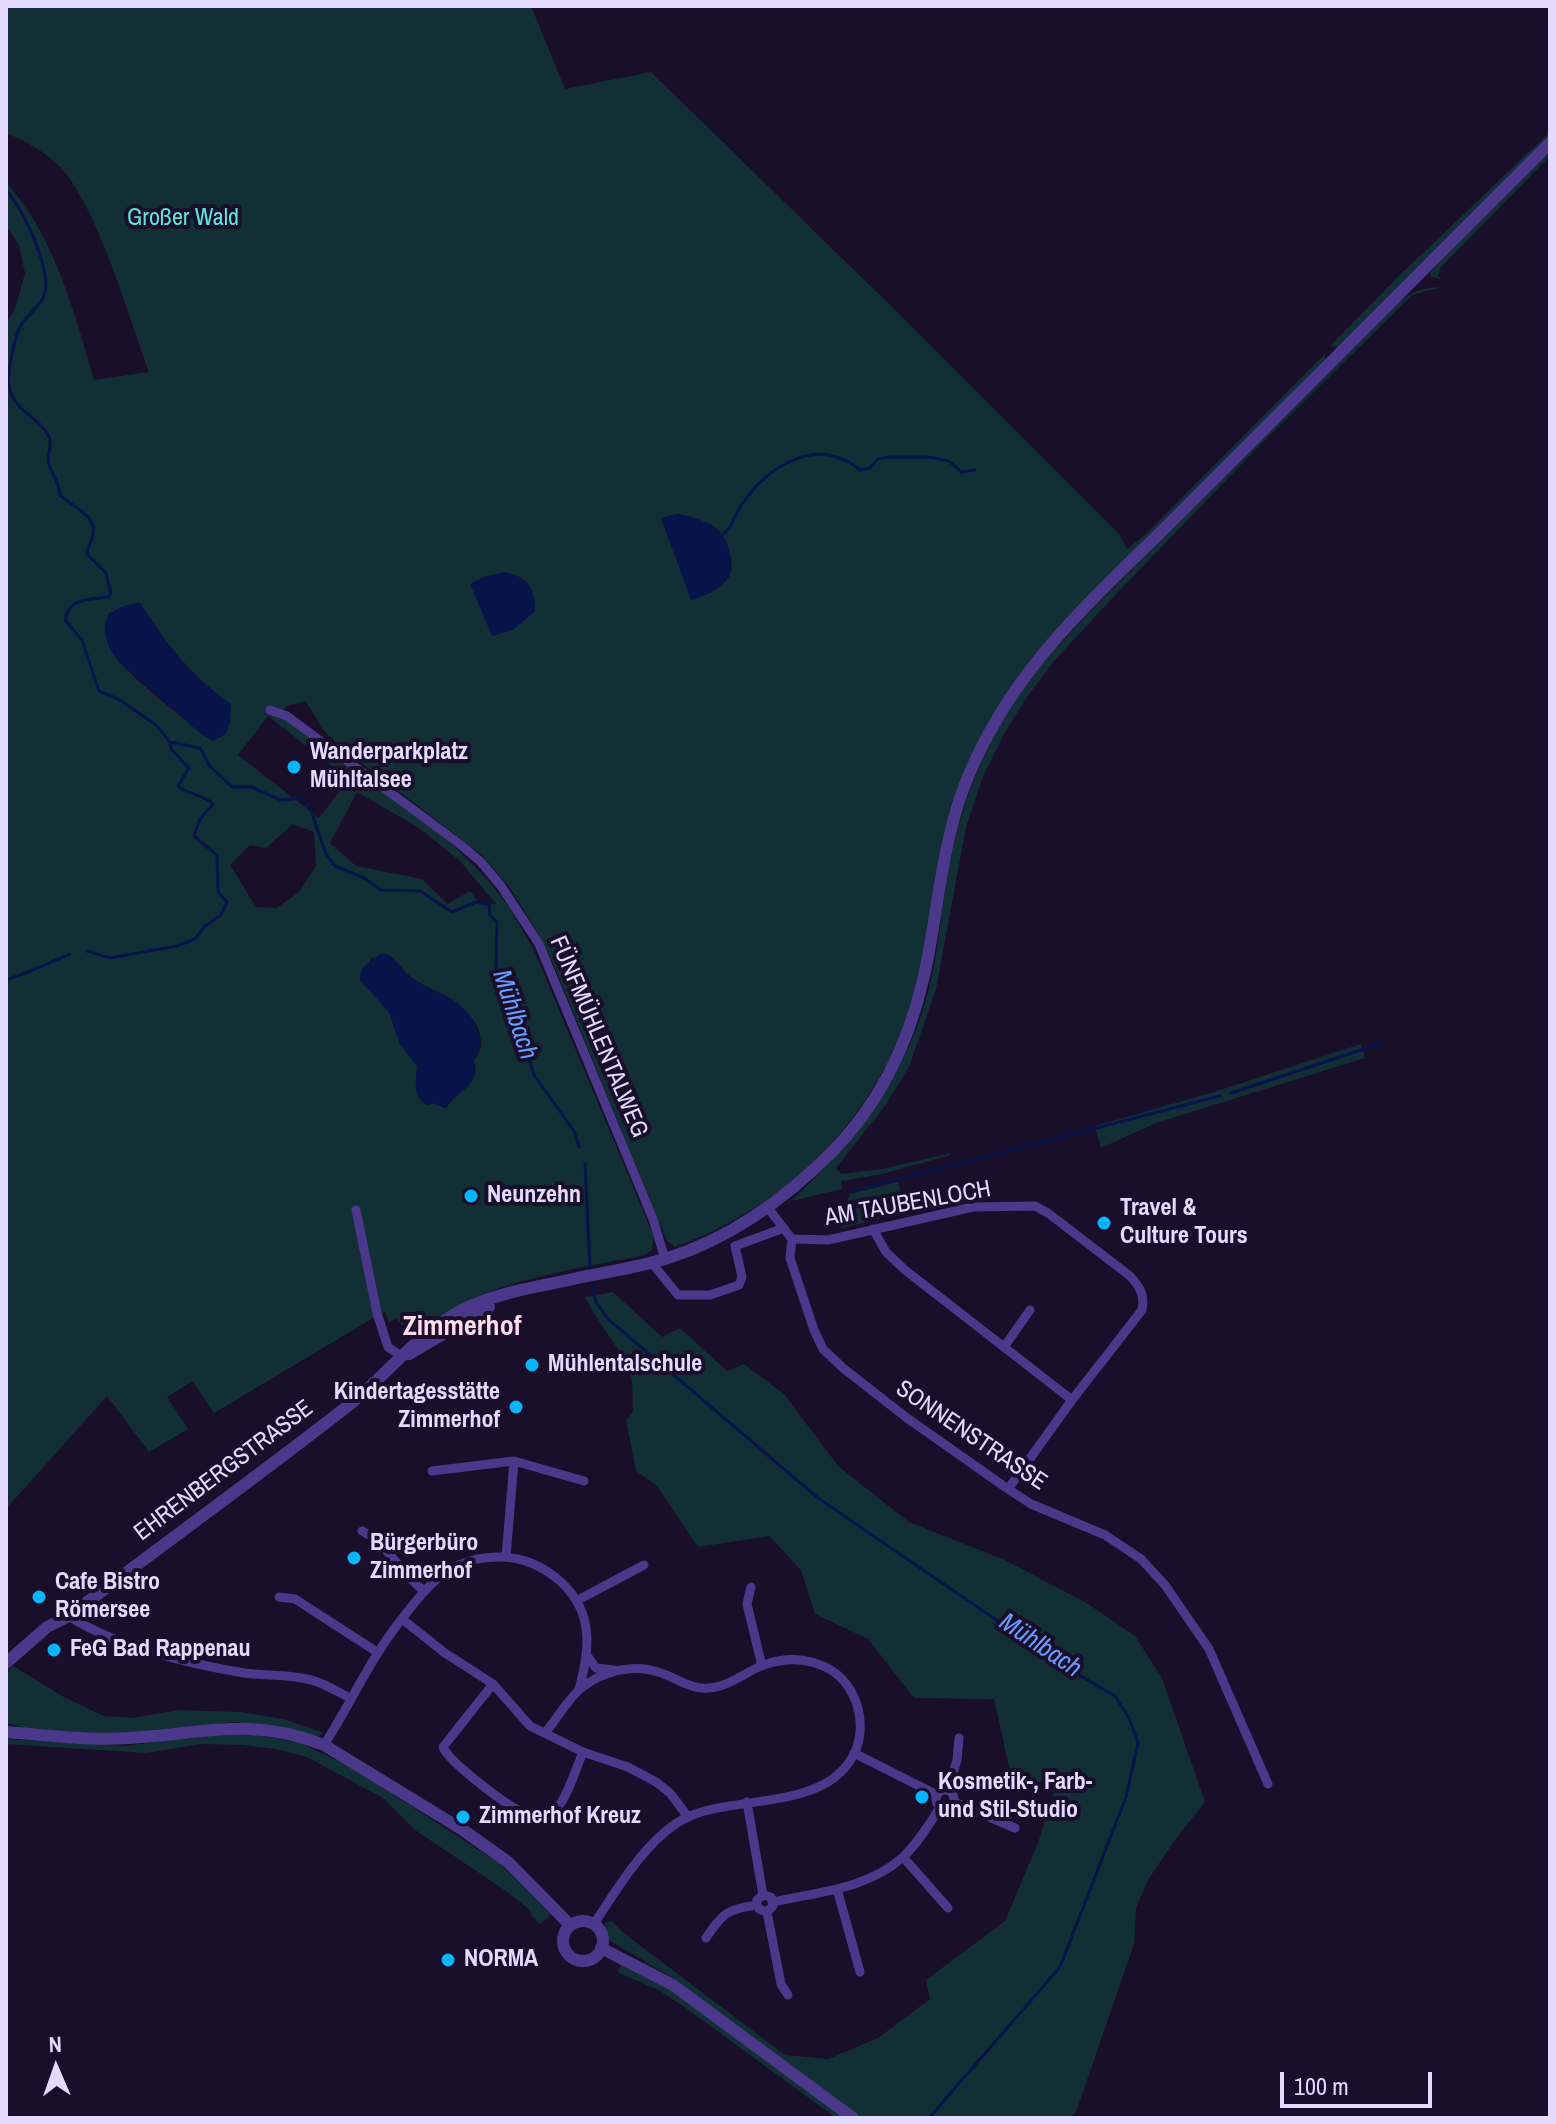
<!DOCTYPE html>
<meta charset="utf-8">
<style>
body{margin:0}
#map{position:relative;width:1556px;height:2124px;overflow:hidden;background:#190f2a;font-family:"Archivo Narrow",sans-serif}
canvas{display:block}
.frame{position:absolute;inset:0;border:8px solid #e4d9ff;pointer-events:none}
.north{position:absolute;left:16px;top:2028px;width:80px;height:80px;-webkit-text-stroke:6px #190f2a;paint-order:stroke;rotate:358deg;font-size:22px;font-weight:700;line-height:32px;text-align:center;color:#e4d9ff}
.north::after{content:'';display:block;margin:auto;width:28px;height:36px;background:#e4d9ff;clip-path:polygon(50% 0,100% 100%,50% 72%,0 100%)}
.scale{position:absolute;left:1280px;top:2072px;width:152px;height:36px;box-sizing:border-box;border:4px solid #e4d9ff;border-top:0;padding-left:10px;font-size:24px;line-height:28px;white-space:nowrap;color:#e4d9ff;-webkit-text-stroke:6px #190f2a;paint-order:stroke}
</style>
<div id="map">
<canvas width="1556" height="2124"></canvas>
<div class="frame"></div>
<div class="north">N</div>
<div class="scale">100 m</div>
</div>
<script>
const context = document.querySelector('canvas').getContext('2d');
context.lineJoin = 'round';
function paint(path, color) {
  context.fillStyle = color;
  context.fill(path, 'evenodd');
}
function stroke(path, color, width, dash) {
  context.strokeStyle = color;
  context.lineWidth = width;
  context.lineCap = dash ? 'butt' : 'round';
  context.setLineDash(dash || []);
  context.stroke(path);
}
function label(font, color, halo, rows, align = 'center') {
  context.font = font + ' "Archivo Narrow",sans-serif';
  context.lineWidth = 8;
  context.setLineDash([]);
  context.textBaseline = 'middle';
  context.strokeStyle = halo;
  context.fillStyle = color;
  for (const [text, x, y, turn = 0] of rows) {
    context.save();
    context.translate(x, y);
    context.rotate((+turn || 0) * Math.PI / 180);
    context.textAlign = isNaN(turn) ? turn : align;
    if (halo) context.strokeText(text, 0, 0);
    context.fillText(text, 0, 0);
    context.restore();
  }
}
paint(new Path2D(`
 M6,6H531L565,89L651,72L893,308L1119,534L1127,549L1146,534L1325,354V359L1031,659C1017,679 1002,698 990,719C979,741 972,765 963,787C956,803 948,820 943,838C931,885 930,934 918,981C888,1105 795,1204 675,1247L667,1241L552,961L539,935L510,888L482,855L343,749L323,730L306,701L289,705L280,712L453,845L488,880L507,904L534,950L654,1237L652,1250L645,1255C569,1271 472,1282 413,1336L396,1318L389,1323L385,1311L214,1413L192,1381L167,1397L188,1429L149,1452L107,1396L6,1509V324L16,306L25,273L19,245L6,226V181C16,195 27,208 35,222C63,270 79,327 94,380L149,372C127,312 105,232 70,179C55,157 29,142 6,133ZM678,514L722,586L692,600L661,518ZM140,603C168,647 189,673 230,704V723L213,741L200,733C174,710 141,686 118,660C107,648 102,628 109,613ZM268,716L349,779L319,818L238,755ZM357,792L419,828L460,861L496,904L481,905L470,891L448,904L422,879L356,866L330,843ZM293,824L314,832L316,866L299,892L277,908L256,907L230,865L250,845L266,848ZM388,955C398,961 402,970 410,976C436,997 484,1006 481,1048L474,1061L469,1086L456,1094L446,1108L433,1103L428,1105C413,1099 416,1080 417,1066L400,1044L389,1012L360,980L371,958Z
 M1550,132V136L1340,347L1330,346L1403,272Z
 M1550,151V156L1441,267L1438,276L1442,279L1431,277L1430,273L1440,261Z
 M1442,287L1412,295L1260,445L1118,592L1054,661L1027,697L1005,732L982,779L966,827L936,989L909,1067L885,1106L836,1168L841,1174L882,1169L951,1153V1155L882,1174L841,1181L842,1189L791,1201C858,1139 907,1076 930,985C938,950 941,914 947,878C955,830 970,783 992,740C1028,668 1091,612 1146,555C1230,470 1315,387 1399,302C1413,290 1425,288 1442,287Z
 M1361,1044L1365,1058L1156,1123L1101,1148L1095,1126L1214,1092Z
 M898,1182L905,1213L842,1228L837,1225L850,1194Z
 M613,1292L662,1337L680,1328L727,1371L744,1364L784,1394L839,1467L909,1522L1005,1560L1088,1604L1135,1636L1162,1678L1205,1802L1175,1840L1148,1880L1136,1908L1134,1944L1076,2112L1070,2118H861L678,1981L607,1939L605,1923L612,1921L621,1931L785,2055L828,2059L878,2038L930,1999L926,1980L1005,1921L1038,1843L1054,1792L1011,1776L994,1699L914,1698L868,1639L815,1614L801,1570L769,1536L698,1547L656,1485L636,1471L626,1420L633,1412C632,1401 634,1385 630,1374C621,1347 597,1323 585,1297Z
 M13,1666L62,1696L104,1716L132,1718L180,1710L240,1712L284,1719L324,1733L317,1737L274,1725L234,1722L105,1735L25,1728L6,1723V1673Z
 M246,1733L301,1743L354,1769L502,1865L551,1915L540,1924L532,1916L529,1909L506,1891L415,1830L383,1798L307,1757L276,1749L243,1745L201,1744L147,1753L6,1744V1739L125,1746L199,1736Z
 M621,1965L656,1979L846,2118H836L683,2006L660,1991L617,1972Z`), '#122f35');
paint(new Path2D(`
 M678,514C707,520 727,527 731,559C732,568 732,575 725,582C717,592 702,596 691,600L661,518Z
 M505,572C528,577 535,587 535,611L513,630L492,636L470,584L483,577Z
 M140,603C166,644 191,676 231,704L230,723L226,734L213,741L200,733C180,715 160,697 139,679C132,673 121,666 116,658C95,628 104,606 140,603Z
 M381,953C397,956 399,968 410,977C425,988 446,993 460,1005C477,1020 486,1042 474,1061C482,1085 457,1090 446,1108L433,1103L428,1105C412,1098 416,1080 417,1066L400,1044L389,1012L360,980C361,963 371,963 381,953Z`), '#08134a');
stroke(new Path2D(`
 M6,190C24,211 53,271 44,296C39,308 27,315 21,325C15,335 7,373 9,385C11,410 40,417 49,437C53,446 47,453 48,461C51,474 59,480 60,495C72,507 97,515 93,534C92,541 88,547 87,554L106,573L111,594L108,597C89,600 69,597 65,620L82,640L99,691L120,700L156,725L170,742L200,748L209,765L232,787H251L281,800L301,798L309,805L326,854L335,866L364,878L381,890L420,891L452,912L476,902L489,905L490,915L497,922L496,968L507,992L516,1032L525,1046L534,1075L574,1131L579,1147
 M723,535C734,525 735,513 743,503C769,464 819,436 860,470L870,468L878,459L891,457H928L949,461L961,472L975,470
 M87,951L110,958L177,946L195,939L205,926L221,915L227,902L218,892L217,855L194,836L200,819L213,804C203,794 188,795 178,786L189,768L171,749L170,742
 M6,980C28,973 49,963 70,954
 M1231,1093L1382,1043
 M585,1164L590,1268
 M852,1191L1220,1096
 M592,1285L596,1302L608,1319L818,1498L1062,1665L1115,1696L1129,1718L1138,1743L1126,1797L1060,1967L929,2118`), '#08134a', 3);
stroke(new Path2D(`
 M270,710L287,716L461,845L481,862L501,886L539,944L653,1219L665,1259
 M768,1208L792,1239L790,1258L814,1330L823,1349L843,1368L907,1418L1008,1489L1031,1504L1105,1535L1141,1559L1165,1585L1209,1649L1268,1784
 M356,1210L377,1313L388,1347L403,1357
 M873,1229L886,1252L905,1270L1072,1400
 M792,1239L828,1240L973,1207L1035,1206L1048,1213L1130,1276C1140,1287 1145,1295 1142,1310L1072,1400L1008,1489
 M651,1262L678,1295H710L739,1285L742,1277L735,1246L784,1228
 M1004,1347L1030,1310
 M432,1471L514,1461L584,1481
 M362,1531C385,1542 402,1574 423,1590
 M506,1557L514,1461
 M751,1587L747,1604L762,1666
 M279,1597L295,1599L377,1652
 M578,1600L644,1565
 M69,1616C114,1646 190,1664 244,1673C265,1676 290,1674 311,1680C324,1683 338,1692 350,1698
 M402,1619L445,1653L493,1684L530,1726L583,1752L628,1767L656,1782L670,1793L688,1817
 M588,1657L596,1668L614,1670
 M493,1684L443,1747C449,1762 509,1808 526,1814C536,1817 547,1816 556,1809C566,1801 577,1766 583,1752
 M545,1733C556,1720 566,1702 579,1690C599,1672 632,1663 658,1672C676,1677 690,1690 709,1688C727,1687 743,1674 759,1667C793,1652 836,1660 853,1695C862,1713 863,1736 854,1754C826,1810 741,1795 690,1816C650,1833 617,1889 594,1924
 M324,1745C351,1703 370,1659 401,1620C430,1583 449,1557 500,1557C524,1557 543,1566 561,1582C594,1612 590,1650 579,1689
 M854,1753L937,1795
 M948,1790L957,1760L959,1738
 M936 1799a9 9 0 1 1 18 0a9 9 0 1 1-18 0Z
 M747,1802L763,1895
 M954,1802L1015,1828
 M903,1857L948,1908
 M837,1889L860,1972
 M773,1902C817,1892 868,1889 903,1857C918,1843 930,1823 941,1806
 M767,1912L781,1984L788,1995
 M706,1938C723,1913 727,1909 757,1905L759,1909L767,1912L773,1906L771,1897L763,1895L757,1900V1905`), '#4c388b', 9);
stroke(new Path2D(`
 M409,1354L489,1307
 M6,1663L47,1627L69,1616C162,1545 257,1477 349,1405C389,1373 419,1331 466,1308C502,1291 544,1286 582,1277C611,1271 640,1267 668,1258C731,1238 785,1199 832,1152C878,1105 908,1045 923,980C935,931 938,879 951,830C960,791 977,753 997,719C1044,638 1121,573 1186,507C1307,385 1429,264 1550,143
 M6,1732C47,1735 88,1741 129,1738C202,1734 251,1716 324,1745L463,1830L508,1862L570,1925
 M563 1941a20 20 0 1 1 40 0a20 20 0 1 1-40 0Z
 M601,1948L673,1985L853,2118`), '#4c388b', 12);
for (const [x, y, r, color] of [
 [294,767,8,"#05b5ff"],
 [471,1196,8,"#05b5ff"],
 [1104,1223,8,"#05b5ff"],
 [532,1365,8,"#05b5ff"],
 [516,1407,8,"#05b5ff"],
 [354,1558,8,"#05b5ff"],
 [39,1597,8,"#05b5ff"],
 [54,1650,8,"#05b5ff"],
 [922,1797,8,"#05b5ff"],
 [463,1817,8,"#05b5ff"],
 [448,1960,8,"#05b5ff"]
]) {
  const dot = new Path2D();
  dot.arc(x, y, r, 0, 2 * Math.PI);
  context.fillStyle = color;
  context.fill(dot);
  stroke(dot, '#190f2a', 3);
}
label('24px', '#5ee6de', '#190f2a', [
 ["Großer Wald",183,219]
]);
label('bold 24px', '#e4d9ff', '#190f2a', [
 ["Wanderparkplatz",310,753],
 ["Mühltalsee",310,781],
 ["Neunzehn",487,1196],
 ["Travel &",1120,1209],
 ["Culture Tours",1120,1237],
 ["Mühlentalschule",548,1365],
 ["Kindertagesstätte",500,1393,"right"],
 ["Zimmerhof",500,1421,"right"],
 ["Bürgerbüro",370,1544],
 ["Zimmerhof",370,1572],
 ["Cafe Bistro",55,1583],
 ["Römersee",55,1611],
 ["FeG Bad Rappenau",70,1650],
 ["Kosmetik-, Farb-",938,1783],
 ["und Stil-Studio",938,1811],
 ["Zimmerhof Kreuz",479,1817],
 ["NORMA",464,1960]
], 'left');
label('24px', '#e4d9ff', '#190f2a', [
 ["FÜNFMÜHLENTALWEG",598,1037,67],
 ["AM TAUBENLOCH",908,1204,-10],
 ["SONNENSTRASSE",971,1436,34],
 ["EHRENBERGSTRASSE",224,1471,-37]
]);
label('italic 26px', '#679bff', '#190f2a', [
 ["Mühlbach",514,1015,72],
 ["Mühlbach",1040,1646,34]
]);
label('bold 28px', '#ffdbeb', '#190f2a', [
 ["Zimmerhof",462,1327]
]);
</script>
